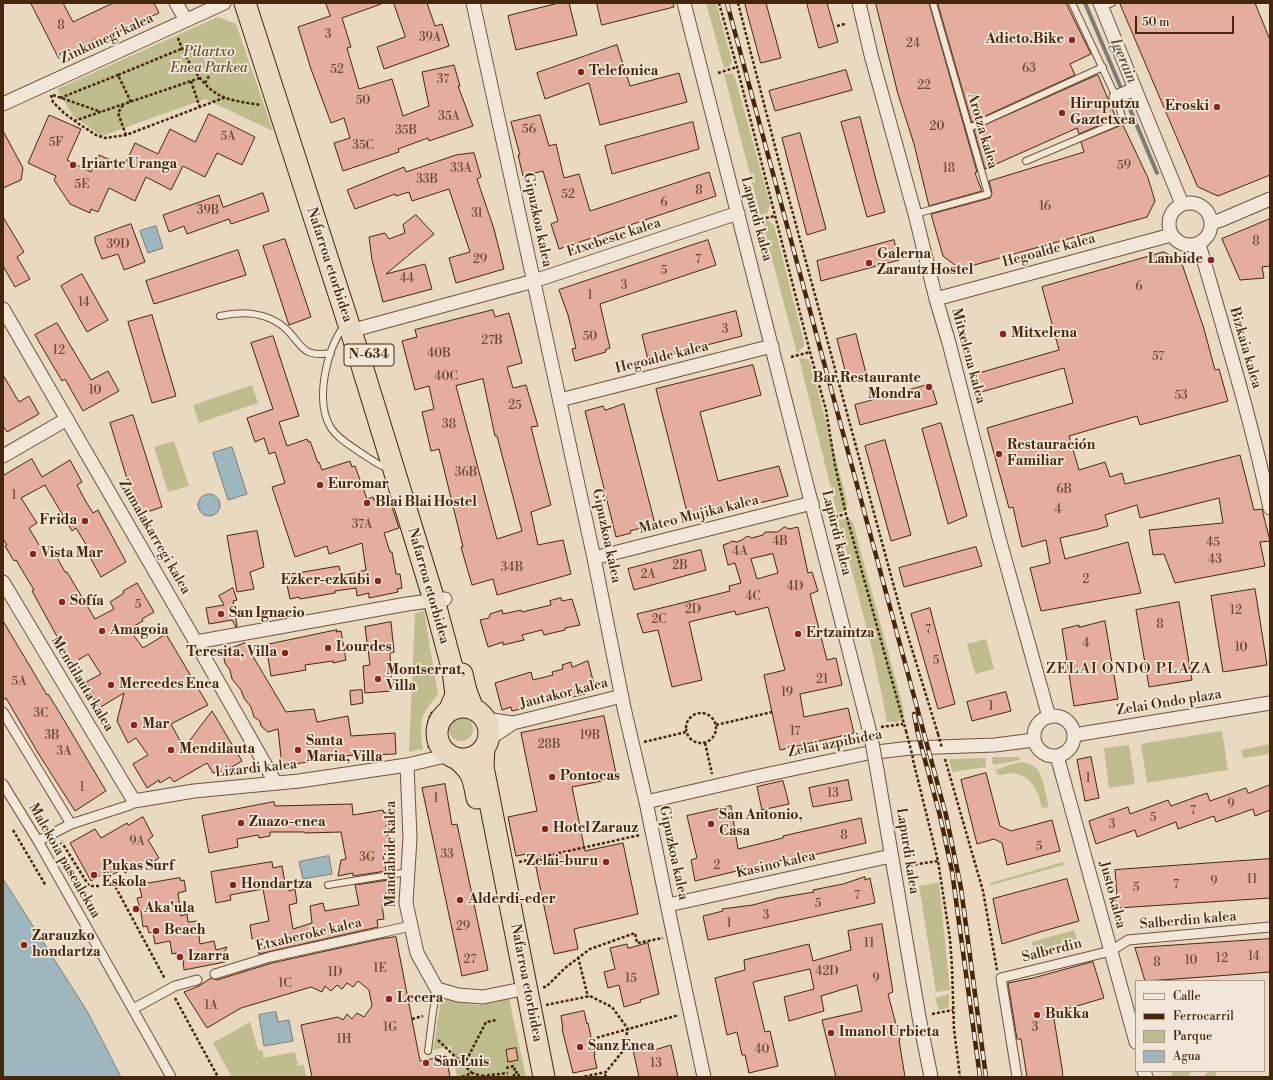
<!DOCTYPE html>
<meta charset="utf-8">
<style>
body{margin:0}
#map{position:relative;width:1273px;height:1080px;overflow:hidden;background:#ead9c1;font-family:"Libre Bodoni",serif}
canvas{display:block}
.frame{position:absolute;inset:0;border:4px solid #45270c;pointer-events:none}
.legend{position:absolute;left:1135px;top:980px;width:130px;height:92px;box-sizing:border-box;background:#f1e6d7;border:1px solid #ac9a86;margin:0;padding:5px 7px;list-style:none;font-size:12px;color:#45270c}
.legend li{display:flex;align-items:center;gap:8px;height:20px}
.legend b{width:20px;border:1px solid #ac9a86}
.scale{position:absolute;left:1135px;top:16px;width:99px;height:18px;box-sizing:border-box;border:2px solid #45270c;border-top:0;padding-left:5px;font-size:12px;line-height:14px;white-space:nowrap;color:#45270c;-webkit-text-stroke:3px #f1e6d7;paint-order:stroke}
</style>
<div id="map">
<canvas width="1273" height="1080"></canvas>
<div class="frame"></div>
<ul class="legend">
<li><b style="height:5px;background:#f1e6d7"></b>Calle</li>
<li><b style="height:5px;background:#45270c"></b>Ferrocarril</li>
<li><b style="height:11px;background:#bfbc8d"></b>Parque</li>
<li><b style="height:11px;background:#9eb7bf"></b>Agua</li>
</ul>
<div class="scale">50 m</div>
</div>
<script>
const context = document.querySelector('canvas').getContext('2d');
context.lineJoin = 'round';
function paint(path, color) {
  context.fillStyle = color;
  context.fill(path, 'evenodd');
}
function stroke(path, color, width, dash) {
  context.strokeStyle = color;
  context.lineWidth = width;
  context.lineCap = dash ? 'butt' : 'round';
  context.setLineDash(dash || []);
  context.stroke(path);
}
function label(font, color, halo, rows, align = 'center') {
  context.font = font + ' "Libre Bodoni",serif';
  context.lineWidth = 3.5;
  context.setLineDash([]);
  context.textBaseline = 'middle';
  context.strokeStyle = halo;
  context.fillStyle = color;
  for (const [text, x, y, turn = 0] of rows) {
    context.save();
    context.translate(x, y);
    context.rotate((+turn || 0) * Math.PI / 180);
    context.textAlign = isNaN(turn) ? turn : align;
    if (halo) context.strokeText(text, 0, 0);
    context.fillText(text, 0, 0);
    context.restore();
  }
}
paint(new Path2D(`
 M706,3H716L732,61C730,66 729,67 724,68Z
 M218,17L236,24L273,131L205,99L102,136L73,116L57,89Z
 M732,73L735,77L770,204L768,212L761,217L724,74Z
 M765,220L769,221L774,225L804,342V346L797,353L762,221Z
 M799,358L808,359L811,365L847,501V508L844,511L837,513Z
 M252,385L258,403L199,423L193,405Z
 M174,441L189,486L168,492L154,447Z
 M846,519H850L853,523L903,706L904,716L902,720L897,722H887C875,654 856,587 838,520Z
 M424,611L438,695C420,715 419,722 423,749L409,752L415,613Z
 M986,639L994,669L975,674L967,644Z
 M449 729a12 12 0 1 1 24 0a12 12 0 1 1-24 0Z
 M1222,731L1228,770L1147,783L1141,744Z
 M1270,744V754L1243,758L1241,750Z
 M1129,745L1135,784L1109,788L1104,748Z
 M992,757H1019L1020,760L993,765Z
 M986,758V767L952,772L949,759Z
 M1024,762C1029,764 1034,765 1038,770C1044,780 1046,796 1049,807L1042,808C1039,794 1033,777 1017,774C1011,772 1004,775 998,775L995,770L1016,763Z
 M1063,862L1064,865L991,885L990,883Z
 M939,882L950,990L936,992L919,886Z
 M1074,930L1077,939L1034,951L1032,942Z
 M949,994V1003L948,1008L939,1010L935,998Z
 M441,999L478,1005L509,999L526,1077H457L451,1046L433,1050Z
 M250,1022L258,1050L263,1051V1058L295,1052L298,1067L300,1065H304L306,1076L297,1077H232L213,1043Z
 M1171,1071H1192L1187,1077H1173Z
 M1209,1071H1216V1077H1203Z`), '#bfbc8d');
const water = new Path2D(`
 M156,226L163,248L148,253L140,231Z
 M232,447L247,494L228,500L213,453Z
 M198 505a11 11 0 1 1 22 0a11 11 0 1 1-22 0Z
 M329,856L332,874L303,879L299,862Z
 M3,879L87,1011L121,1077H3Z
 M276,1012L278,1022L289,1020L293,1041L264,1046L259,1015Z`);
paint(water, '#9eb7bf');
stroke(water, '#7a7d77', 1);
stroke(new Path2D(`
 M1085,3L1157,173`), '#7a7d77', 4);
const building = new Path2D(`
 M31,3H63L73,22L113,3H154L159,13L97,42L96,39L59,58Z
 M326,3H381V4L342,18L351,47L347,48L359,89L392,79L403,116L429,106L422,72L454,65L460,86H458L473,126L429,141L428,138L398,149L399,152L343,171L334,143L350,138L344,118L331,123L311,69L298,27L330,16Z
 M394,3H427L435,26L442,24L449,46L384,69L377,47L405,37Z
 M559,3H569L577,35L516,50L508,16Z
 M597,3H673L674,7L602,25Z
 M745,3H766L781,58L761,63Z
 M807,3H827L838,42L819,48Z
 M876,3H929L977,172L975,173L982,191L929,206L914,144L898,94Z
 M938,3H1066L1091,54L1070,64L1075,75L972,122Z
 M1120,3H1255L1270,40V175L1218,196L1198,187Z
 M617,45L630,86L679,73L687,102L600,125L589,83L545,99L537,73Z
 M846,70L852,90L775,111L769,91Z
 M1098,75L1116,118L1079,134L1077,128L985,169L974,130Z
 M209,114L255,137L242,165L217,153L205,177L183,166L171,190L146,177L135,201L109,188L98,212L91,209L90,213L70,204L54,180L56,176L28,163L49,115L81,129L67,160L91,172L99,155L124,166L135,143L158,154L170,129L195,142Z
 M540,115L549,146L556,144L564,178L579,174L590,211L709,172L716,196L559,249L551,224L558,221L543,171L523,176L518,155H520L511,122Z
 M860,117L876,180L885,212L867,217L841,122Z
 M693,122L699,149L612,174L605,146Z
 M1123,125L1148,178L1155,201L1147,217L960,269L943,256L931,214L990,198L992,193L989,181L1084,152L1081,142Z
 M3,131L23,168L21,180L3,188Z
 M800,133L826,229L807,235L782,138Z
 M474,153L481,177L477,179L494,229L504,269L456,283L449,258L470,252L449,189L412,201L409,192L396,196L395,194L355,209L347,190L404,167L406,172L456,155Z
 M263,193L269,211L231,224L229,219L187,234L184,226L169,232L163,215L219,195L223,207Z
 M416,215L434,234L386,274L425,264L432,289L383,302L372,260L369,237L385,233L389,239L405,233L403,225Z
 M3,217L24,252L17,257L30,279L15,287L3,266Z
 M1270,219V266L1262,267L1264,278L1240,280L1222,239Z
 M131,224L145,262L124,270L118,254L102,259L95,241V237Z
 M285,239L311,317L289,325L263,246Z
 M708,240L716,265L600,304L610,348L605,350L606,352L575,361L572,349L576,348L568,315L559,290Z
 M894,240L899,260L821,281L817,261Z
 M238,250L246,275L154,304L146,281Z
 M1164,252L1181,261L1204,329L1215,370L1219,369L1228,401L1140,425L1137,416L1069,436L1079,470L1105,462L1110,477L1122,473L1125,484L1240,455L1254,510L1262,509L1270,541L1260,542L1265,566L1175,583L1164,554L1153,555L1149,530L1223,523L1219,498L1140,518L1137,505L1105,515L1108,526L1099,529L1060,538L1065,559L1128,542L1141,593L1041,611L1030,568L1050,563L1046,540L1022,547L1013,507L1009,508L987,428L1073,403L1064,368L978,393L972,375L1059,350L1042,287Z
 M82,274L108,320L87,332L61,286Z
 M493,310L495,317L509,313L522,363L507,367L513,388L526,385L538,426L531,427L551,505L531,512L538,545L563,540L571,574L497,595L493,579L472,585L461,547H463L439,449L431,451L422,412L434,409L429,386L415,390L402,341L417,337L415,330ZM483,379L495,436H497L522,531L497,539L456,386Z
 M736,311L742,336L648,360L642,335Z
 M152,315L176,396L152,403L128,322Z
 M57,323L91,380L108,371L119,391L83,411L65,379L62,381L35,335Z
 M856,334L866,373L847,378L837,339Z
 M273,336L299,416L279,422L287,446L307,439L308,442L310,441L318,463L319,462L322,470L350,461L352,467L355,466L367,499L373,497L374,500L388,495L399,528L384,533L390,552H392L396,574H400L402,588L397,589L398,592L369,598V593L357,596L356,588L335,591V593L300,599L299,597L290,599L285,575L339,566L341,576L366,570L362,543L329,554L327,546L295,557L272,487L285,483L275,452L269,454L264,438L255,442L247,418L273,409L251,343Z
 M753,365L761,395L700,412L718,481L779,466L788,496L689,520L656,389Z
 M3,375L19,402L29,396L39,414L7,432L3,426Z
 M931,384L937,404L860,425L855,405Z
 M624,404L655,524L630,531L631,533L616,537L585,411L603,406L605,410Z
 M133,415L162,507L138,515L110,423Z
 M941,423L967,516L948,524L922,429Z
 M885,440L911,535L891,541L865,446Z
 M32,459L42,477L70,460L82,482L77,485L85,500L93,513L98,510L126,562L101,577L87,552L90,551L76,528L72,531L45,485L21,498L37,523L29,528L42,550L50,545L65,572H67L95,619L114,609L110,602L124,593L123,591L137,583L154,612L142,619L143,621L129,629L143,648L166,634L208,705L171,724L184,748L212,711L242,761L225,771L213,773L207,763L174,782L170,777L160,783L159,780L147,788L133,764L148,755L136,738L128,743L117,721L124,693L99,708L92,696L94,695L86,682L101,674L88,654L73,663L66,650L65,652L59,640L32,591L34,590L16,560L14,561L5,546L7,545L3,539V476Z
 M785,527L789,529L798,527L808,573L812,572L818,591L810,594L827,660L836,658L842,685L800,694L804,717L848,708L854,733L780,750L764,675L785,670L768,607L736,615L735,611L689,622L702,680L672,687L658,630L643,633L637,614L730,591L729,586L741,583L735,563L728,565L723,545L729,543L732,541L737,542L742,540L747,536L752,538L763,535L765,532H777ZM773,554L778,573L757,579L751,559Z
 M257,531L264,567L250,572L254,589L237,592L227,536Z
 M976,547L982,566L904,587L899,568Z
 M701,550L706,570L634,590L628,569Z
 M233,588L237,600L233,601L237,626L236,627L232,620L209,624L206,608L224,605L219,596Z
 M1255,589L1267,665L1223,672L1211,596Z
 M561,598L562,601L572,599L580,625L565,628V630L544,635L542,630L522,635L524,640L503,645V642L488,647L480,620L489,618L490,614L502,610L503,614L521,610L522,612L551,605L550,601Z
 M1179,602L1192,680L1149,687L1136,610Z
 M930,608L955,704L938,709L911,614Z
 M3,621L47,695L48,694L61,715L106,791L75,811L38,753L6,698L3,700Z
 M1105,621L1118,699L1074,706L1062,629L1079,625V627Z
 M391,622L394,652L390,653L392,691L365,693L363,666L370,665L365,627Z
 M337,630L336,632L341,631L346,660L333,663V661L305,665L306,670L271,676L266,645Z
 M245,643L286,712L314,709L317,722L348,716L351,736L395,733L396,754L366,755V753L282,766L278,729L268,732L261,726L260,721L254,717L251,707L244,698L241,690L232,679L230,670L225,663L223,654L229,649Z
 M588,661L595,688L584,690L585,694L572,697L571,693L524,705L525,708L512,711L511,707L502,710L495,683L531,672L533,680L553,675L552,672L563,669L562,665L571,662L572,667Z
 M362,690L363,703L351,705L350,691Z
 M1006,692L1011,711L972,721L967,702Z
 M604,716L617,778L572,787L585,851L623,843L638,914L574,929L578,949L554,954L533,853L516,856L508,817L537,811L521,733Z
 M1091,757L1099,798L1085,801L1077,760Z
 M986,773L1000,826L1011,831L1052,820L1060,851L1007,865L1002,843L994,839L977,844L961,780Z
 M848,780L852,800L813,807L809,788Z
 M783,781L789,804L762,810L757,787Z
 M445,784L452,825L457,824L488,970L462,976L422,788Z
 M1270,785V810L1255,816L1253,809L1216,822L1214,816L1178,829L1176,822L1137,837L1135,830L1096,844L1089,821L1128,807L1130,814L1168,800L1171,806L1207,793L1210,801L1246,788L1248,793Z
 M274,802L275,806L352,804L353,815L383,810L384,813L390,812L392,823L386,825L391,853L383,855L386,871L353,876V873L338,876L341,860L346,859L341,832L305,833L304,832H270V836L259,838L258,835L237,839L238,847L209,853L202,816Z
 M731,806L738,849L783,838V836L861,818L866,843L787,861V859L695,881L691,860L697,858L687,816Z
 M143,817L153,836L148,840L159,858L146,866L136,868L135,866L125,873L123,869L110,876L107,871L91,881L70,843L95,829L101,838L127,823L128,825Z
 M1270,859V898L1118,908L1115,870Z
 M272,862L273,868L282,866L285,883L287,882L289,891L295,889L297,903L289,905L293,929L312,923L310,906L323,903L325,911L359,905L355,885L388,880L391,892L383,894L385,904L382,905L384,919L377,920L378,927L259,954L257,939H252L250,925L269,921L263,889L230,895L231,900L216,903L211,872Z
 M865,877V880L870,878L875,903L708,940L703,916L723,911L722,909L753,905L778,898L814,892L813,890L843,884Z
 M180,878L181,881L184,880L186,891L178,893L181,916L187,914L188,922L197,921L200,944L214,941L216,950L227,947L223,955L225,962L184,970L183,959H177L176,953L172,954L170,941L155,944L153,932L149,933L147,926L143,927L141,912L137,898L142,897L139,885Z
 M1067,879L1079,921L1040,932L1002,944L993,899Z
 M882,924L893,992L888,994L900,1040H899L905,1077H836L822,1020L862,1011L857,985L821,996L824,1011L789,1021L784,997L814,989L810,969L753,982L765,1032L770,1031L778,1066L749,1073L745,1055H742L737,1032L727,1035L715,978L745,970L744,960L809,944L813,961L851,950L848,931Z
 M396,937L420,1061L446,1056L450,1077H312L301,1025L338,1017L343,1020L347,1014L352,1019L357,1013L364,1017L372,1006L369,990L358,981L353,987L347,983L342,989L337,985L331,991L325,986L322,992L311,987L241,1008L207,1028L184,992L199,986L211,978L217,980L272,963L380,939Z
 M1270,939V972L1176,979L1145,981L1135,948Z
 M648,943L659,994L640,1000L641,1002L624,1007L619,985L608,988L604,972L615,969L610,948L627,944L628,948Z
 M1093,962L1104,998L1053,1013L1062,1068L1063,1077H1027L1021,1039H1017L1008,983L1033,978Z
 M584,1011L587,1024L588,1023L595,1055H594L597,1068L573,1073L562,1029H563L561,1016Z
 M650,1045L651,1051L671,1045L678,1077H639L633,1050Z
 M516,1048L518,1060L508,1062L506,1050Z`);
paint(building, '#e4ad9d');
stroke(building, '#45270c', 1);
const service = new Path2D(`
 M1102,7L1112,3
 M969,128L1103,67
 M1026,161L1123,120L1116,97L1072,3
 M915,214L988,194L933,3
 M220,316C242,311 267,312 285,328C303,345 301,358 331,353
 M344,326C327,349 314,401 331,428C338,439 350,445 361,453C369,458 379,466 388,468
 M328,885L408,872
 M428,1051L433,1011L437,989`);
const pedestrian = new Path2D(`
 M3,712L71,824
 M3,784L38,841L171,1077
 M38,841L71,824L130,805
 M215,974L270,957L411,926
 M133,1009L175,986L197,980
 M1017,1077L1001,978L1111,951L1128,940L1270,927`);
const minor = new Path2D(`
 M176,3L186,20
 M473,3L594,558L624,708L646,802L671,923L704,1077
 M684,3L871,737
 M859,3L871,55L915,214L936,299L949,343L999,538L1049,717
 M1100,3L1182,204
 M1116,97L1135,89
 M3,104L224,3
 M1169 224a21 21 0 1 1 42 0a21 21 0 1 1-42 0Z
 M1211,223L1221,220L1270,199
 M1199,244C1224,331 1251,419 1270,508
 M936,299L1171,235
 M3,309L190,632L275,782
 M361,328L534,281L738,213
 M560,400L772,346
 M3,456L67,419
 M594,558L812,503
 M3,582L134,801L194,791L299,781L407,765L441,757L451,756
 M196,642L407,604L445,599
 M1034 736a20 20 0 1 1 40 0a20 20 0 1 1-40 0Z
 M485,719L513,723L622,696
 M1074,735L1270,703
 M489,739L513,723
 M1057,756L1136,1042
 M407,765L410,838L406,903L417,953L437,989L458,995L483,997L527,988
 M877,770L919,1017L931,1077
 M646,802L755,777L868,753L911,748L995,745L1034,740
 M668,905L891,856
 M1144,1071L1146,1077`);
const trunk = new Path2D(`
 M245,3L358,353L434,600L453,671L456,695L449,711
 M462,674L466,691L473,709
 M437 733a26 26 0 1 1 52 0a26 26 0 1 1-52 0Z
 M484,748L483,767L544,1077
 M456,758C473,772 473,777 477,798`);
stroke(service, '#6e5439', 8);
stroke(pedestrian, '#6e5439', 11);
stroke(minor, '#6e5439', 15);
stroke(trunk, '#45270c', 23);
stroke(new Path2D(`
 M719,3L737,67L810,352L826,410L835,465L846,514L906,731
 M738,3L779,162L903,620L938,734
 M837,26L845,24
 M178,38C184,56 201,86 219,95C230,101 248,103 261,105
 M718,73L737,67
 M191,81L200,108
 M205,83L209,76
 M51,95L53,102L64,113L79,124L96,135L105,138L126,135L226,97
 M53,95L101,112
 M60,98L118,75
 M131,102L118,75L181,49
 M123,105L118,113L126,135
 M74,121L200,78
 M756,220L775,216
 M791,357L810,352
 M830,518L846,514
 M686 728a15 15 0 1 1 30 0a15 15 0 1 1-30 0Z
 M716,725L772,712
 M881,727L903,724
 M644,742L686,732
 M705,743L712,774
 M429,748C427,735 426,724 432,712
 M945,759L983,891L997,970
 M913,760L938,861L950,939L952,967L954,1029L960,1077
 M13,830L46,886
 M61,841L89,886H115L165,979
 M519,862L640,835
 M905,866L938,861
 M578,957L588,997
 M543,987H546L565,968L590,949L635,933L637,943L663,938
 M175,998L218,1077
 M546,1005L590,996L612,1007L628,1029L622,1052L606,1072L582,1077
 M932,1014L953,1010
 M412,1019L423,1016
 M592,1039L679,1015
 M438,1040L472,1073
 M464,1065L486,1022L497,1020
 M506,1068L514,1066L515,1072
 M482,1076L508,1073
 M462,1077L472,1073L482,1076
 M514,1077V1073L518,1072L519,1077
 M605,1077L606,1072`), '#45270c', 2.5, [3, 2]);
stroke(service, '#f1e6d7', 6);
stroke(pedestrian, '#f1e6d7', 9);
stroke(minor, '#f1e6d7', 13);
stroke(trunk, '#ead9c1', 21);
const rail = new Path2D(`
 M727,3L946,815L961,888L986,1077
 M914,714L918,734L940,816L952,871L980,1077`);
stroke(rail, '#45270c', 4.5);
stroke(rail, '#f1e6d7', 3, [9]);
const minorBridge = new Path2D(`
 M871,737L877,770`);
stroke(minorBridge, '#6e5439', 15, []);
stroke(new Path2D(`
 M906,731L913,758
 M938,734L942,748`), '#45270c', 2.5, [3, 2]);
stroke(minorBridge, '#f1e6d7', 13);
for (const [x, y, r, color] of [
 [1072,40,4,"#8f2418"],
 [581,72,4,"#8f2418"],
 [1217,107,4,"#8f2418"],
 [1062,113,4,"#8f2418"],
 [73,165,4,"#8f2418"],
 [1211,260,4,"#8f2418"],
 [869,263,4,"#8f2418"],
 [1003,334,4,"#8f2418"],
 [929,387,4,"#8f2418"],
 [999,454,4,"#8f2418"],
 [320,485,4,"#8f2418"],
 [367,503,4,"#8f2418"],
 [85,521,4,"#8f2418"],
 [33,554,4,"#8f2418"],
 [378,581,4,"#8f2418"],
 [62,602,4,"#8f2418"],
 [221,614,4,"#8f2418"],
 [102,631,4,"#8f2418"],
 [798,634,4,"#8f2418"],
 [328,648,4,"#8f2418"],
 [285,653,4,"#8f2418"],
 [378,679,4,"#8f2418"],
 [111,685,4,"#8f2418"],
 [134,725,4,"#8f2418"],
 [171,750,4,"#8f2418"],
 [298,750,4,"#8f2418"],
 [552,777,4,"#8f2418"],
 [241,823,4,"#8f2418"],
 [711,824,4,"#8f2418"],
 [545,829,4,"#8f2418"],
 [606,862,4,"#8f2418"],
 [94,875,4,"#8f2418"],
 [233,885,4,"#8f2418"],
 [460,900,4,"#8f2418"],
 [136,909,4,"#8f2418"],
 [156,931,4,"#8f2418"],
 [24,945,4,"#8f2418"],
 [180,957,4,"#8f2418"],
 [389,999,4,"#8f2418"],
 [1037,1015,4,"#8f2418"],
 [831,1033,4,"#8f2418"],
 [580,1047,4,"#8f2418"],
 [426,1063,4,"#8f2418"]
]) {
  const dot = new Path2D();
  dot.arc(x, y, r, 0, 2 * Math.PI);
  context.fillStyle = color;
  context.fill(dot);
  stroke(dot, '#f1e6d7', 1.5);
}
label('12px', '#6d4830', null, [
 ["8",61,26],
 ["3",328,35],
 ["39A",430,38],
 ["24",913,44],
 ["63",1029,69],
 ["52",337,70],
 ["37",443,80],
 ["22",924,86],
 ["50",363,101],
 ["35A",449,117],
 ["20",937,127],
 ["56",529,130],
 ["35B",406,131],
 ["5A",228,137],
 ["5F",56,143],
 ["35C",363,146],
 ["59",1124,166],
 ["33A",461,169],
 ["18",949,169],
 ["33B",427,180],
 ["5E",82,185],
 ["8",699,191],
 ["52",568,195],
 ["6",664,203],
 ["16",1045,207],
 ["39B",208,211],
 ["31",477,214],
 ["8",1256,242],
 ["39D",118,245],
 ["29",480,260],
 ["7",698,260],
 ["5",664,271],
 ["44",407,279],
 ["3",624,286],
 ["6",1139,287],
 ["1",590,296],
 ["14",84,303],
 ["3",725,330],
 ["50",590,337],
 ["27B",492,341],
 ["12",59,351],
 ["40B",439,354],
 ["57",1158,357],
 ["40C",446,377],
 ["10",95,391],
 ["53",1181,396],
 ["25",515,406],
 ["38",449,425],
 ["36B",466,473],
 ["6B",1064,490],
 ["1",14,496],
 ["4",1058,510],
 ["37A",362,525],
 ["4B",780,542],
 ["45",1213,543],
 ["4A",740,552],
 ["43",1215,560],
 ["2B",680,566],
 ["34B",512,568],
 ["2A",648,575],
 ["2",1086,580],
 ["4D",795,587],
 ["4C",753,597],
 ["5",138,605],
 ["2D",693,610],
 ["12",1236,611],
 ["2C",659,620],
 ["8",1160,625],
 ["7",928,630],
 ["4",1086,644],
 ["10",1241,648],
 ["5",936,661],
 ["21",822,680],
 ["5A",19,682],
 ["19",787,693],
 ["1",991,707],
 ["3C",41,714],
 ["17",795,732],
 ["3B",52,736],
 ["19B",590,736],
 ["28B",549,745],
 ["3A",64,752],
 ["1",1088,779],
 ["1",82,788],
 ["13",833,794],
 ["1",436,799],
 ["9",1231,805],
 ["7",1193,811],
 ["5",1153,818],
 ["3",1112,825],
 ["8",844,836],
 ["9A",137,842],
 ["5",1039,847],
 ["33",447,855],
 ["3G",367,858],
 ["2",717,866],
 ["11",1252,880],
 ["9",1214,882],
 ["7",1176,885],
 ["5",1136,888],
 ["7",857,896],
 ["5",818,904],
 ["3",766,916],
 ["1",729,924],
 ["29",463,927],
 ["11",869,944],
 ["14",1254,957],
 ["12",1222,959],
 ["27",470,960],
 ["10",1191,961],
 ["8",1157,963],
 ["1E",380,969],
 ["42D",827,972],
 ["1D",335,973],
 ["15",631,979],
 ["9",876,979],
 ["1C",285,984],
 ["1A",211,1006],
 ["1G",390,1028],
 ["3",1035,1028],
 ["1H",344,1040],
 ["40",762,1050],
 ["13",656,1064]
]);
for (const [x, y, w] of [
 [369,355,50]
]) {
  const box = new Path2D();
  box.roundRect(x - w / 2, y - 11, w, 22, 3);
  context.fillStyle = '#f1e6d7';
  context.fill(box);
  stroke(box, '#45270c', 1);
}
label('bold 13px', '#45270c', null, [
 ["N-634",369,355]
]);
label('14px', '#45270c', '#f1e6d7', [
 ["Zinkunegi kalea",107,39,-25],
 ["Arotza kalea",982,131,74],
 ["Lapurdi kalea",756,219,75],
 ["Gipuzkoa kalea",537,220,78],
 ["Etxebeste kalea",614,238,-18],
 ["Hegoalde kalea",1049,251,-15],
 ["Nafarroa etorbidea",329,265,72],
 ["Bizkaia kalea",1245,348,74],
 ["Mitxelena kalea",968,356,75],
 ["Hegoalde kalea",662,358,-14],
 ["Mateo Mujika kalea",699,515,-14],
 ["Lapurdi kalea",836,533,76],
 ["Gipuzkoa kalea",606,536,78],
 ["Zumalakarregi kalea",154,537,60],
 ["Nafarroa etorbidea",428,586,74],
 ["Mendilauta kalea",82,684,59],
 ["Jautakor kalea",564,694,-14],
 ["Zelai Ondo plaza",1169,703,-9],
 ["Zelai azpibidea",835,744,-11],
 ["Lizardi kalea",256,769,-6],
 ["Lapurdi kalea",907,851,81],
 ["Gipuzkoa kalea",673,853,78],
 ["Mandabide kalea",392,854,-90],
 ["Malekoia pasealekua",64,861,60],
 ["Kasino kalea",776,865,-13],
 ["Justo kalea",1112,895,75],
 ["Salberdin kalea",1188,921,-5],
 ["Etxaberoke kalea",309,935,-13],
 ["Salberdin",1052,951,-14],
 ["Nafarroa etorbidea",526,983,79]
]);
label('bold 14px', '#45270c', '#f1e6d7', [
 ["Adicto.Bike",1064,40,"right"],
 ["Telefonica",589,72],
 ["Hiruputzu",1070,105],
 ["Gaztetxea",1070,121],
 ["Eroski",1209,107,"right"],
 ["Iriarte Uranga",81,165],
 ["Galerna",877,255],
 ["Zarautz Hostel",877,271],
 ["Lanbide",1203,260,"right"],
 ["Mitxelena",1011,334],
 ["Bar Restaurante",921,379,"right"],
 ["Mondra",921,395,"right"],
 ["Restauración",1007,446],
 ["Familiar",1007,462],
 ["Euromar",328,485],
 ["Blai Blai Hostel",375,503],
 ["Frida",77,521,"right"],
 ["Vista Mar",41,554],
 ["Ezker-ezkubi",370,581,"right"],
 ["Sofía",70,602],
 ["San Ignacio",229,614],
 ["Amagoia",110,631],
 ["Ertzaintza",806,634],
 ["Lourdes",336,648],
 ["Teresita, Villa",277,653,"right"],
 ["Montserrat,",386,671],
 ["Villa",386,687],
 ["Mercedes Enea",119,685],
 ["Mar",142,725],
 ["Santa",306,742],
 ["Maria, Villa",306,758],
 ["Mendilauta",179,750],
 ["Pontocas",560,777],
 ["San Antonio,",719,816],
 ["Casa",719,832],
 ["Zuazo-enea",249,823],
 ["Hotel Zarauz",553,829],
 ["Zelai-buru",598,862,"right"],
 ["Pukas Surf",102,867],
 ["Eskola",102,883],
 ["Hondartza",241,885],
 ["Alderdi-eder",468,900],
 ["Aka'ula",144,909],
 ["Beach",164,931],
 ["Zarauzko",32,937],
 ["hondartza",32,953],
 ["Izarra",188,957],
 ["Lecera",397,999],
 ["Bukka",1045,1015],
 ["Imanol Urbieta",839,1033],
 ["Sanz Enea",588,1047],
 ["San Luis",434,1063]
], 'left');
label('italic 14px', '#644c2c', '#f1e6d7', [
 ["Pilartxo",209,53],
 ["Enea Parkea",209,69]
]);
label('italic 15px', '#5b4b39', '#f1e6d7', [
 ["Igerain",1123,61,67]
]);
context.letterSpacing = '1px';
label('15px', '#45270c', '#f1e6d7', [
 ["ZELAI ONDO PLAZA",1129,669]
]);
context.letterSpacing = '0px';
</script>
